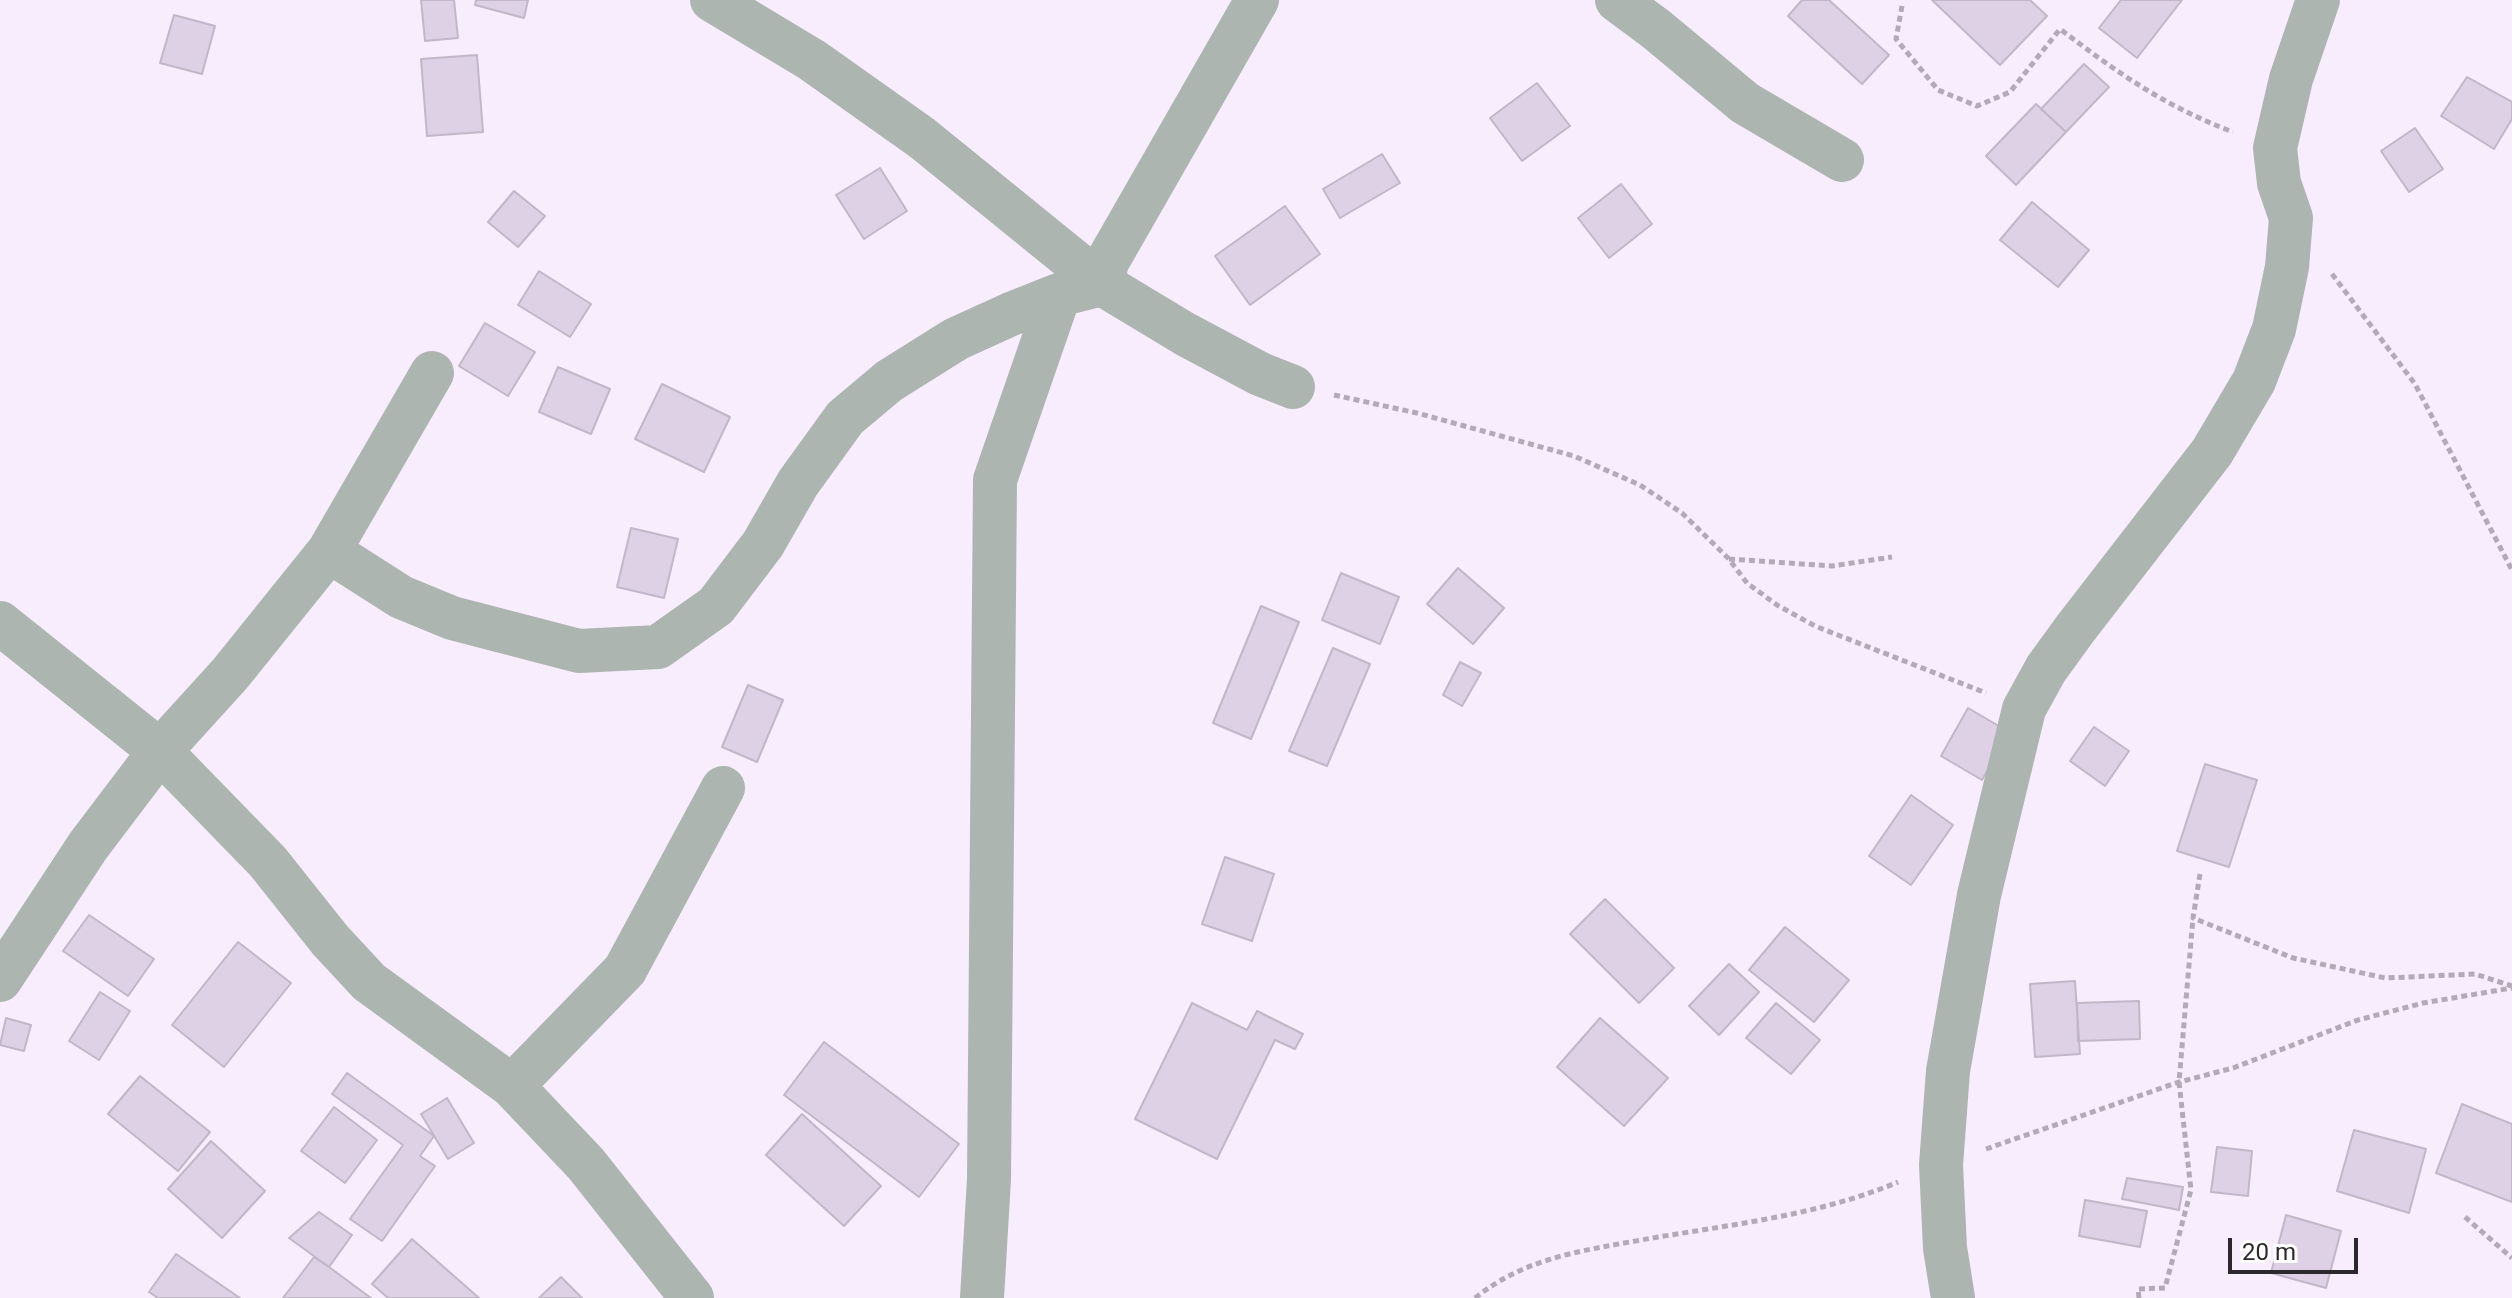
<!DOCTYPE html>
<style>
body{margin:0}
#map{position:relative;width:2512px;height:1298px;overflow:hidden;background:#f7edfd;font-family:Roboto,sans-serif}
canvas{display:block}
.scale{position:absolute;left:2228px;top:1238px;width:130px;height:36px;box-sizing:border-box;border:4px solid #2d2830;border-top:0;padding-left:10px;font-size:24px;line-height:28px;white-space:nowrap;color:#2d2830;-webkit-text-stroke:6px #fff;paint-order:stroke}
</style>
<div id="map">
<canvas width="2512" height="1298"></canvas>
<div class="scale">20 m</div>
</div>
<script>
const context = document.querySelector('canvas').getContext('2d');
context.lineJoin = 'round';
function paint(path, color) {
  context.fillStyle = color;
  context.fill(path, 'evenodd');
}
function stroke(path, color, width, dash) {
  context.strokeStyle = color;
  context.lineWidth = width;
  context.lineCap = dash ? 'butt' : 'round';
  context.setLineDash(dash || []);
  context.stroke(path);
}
const building = new Path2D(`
 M421,0H454L458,38L425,41Z
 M476,0H528L524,18L475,5Z
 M1802,0H1829L1889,55L1862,84L1788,16Z
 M1932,0H2030L2047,16L2000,65Z
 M2121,0H2182L2137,58L2099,28Z
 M174,15L215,26L202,74L160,63Z
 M477,55L483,132L427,136L421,59Z
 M2084,64L2109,87L2066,132L2041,109Z
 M2467,77L2512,102V119L2494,149L2441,116Z
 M1537,83L1570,126L1522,161L1490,118Z
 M2036,104L2066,132L2016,185L1986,156Z
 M2415,128L2443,169L2409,192L2381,151Z
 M1382,154L1400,183L1340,218L1323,189Z
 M880,168L907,211L864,239L836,195Z
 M1621,184L1652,224L1609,258L1578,218Z
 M514,191L545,216L518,247L488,222Z
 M2032,202L2089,250L2058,287L2000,240Z
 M1285,206L1320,254L1250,305L1215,256Z
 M539,271L591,304L570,337L518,305Z
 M485,323L535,352L508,396L459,366Z
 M558,367L610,389L591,434L539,412Z
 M662,384L730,417L704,472L635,439Z
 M631,528L678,539L664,598L617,587Z
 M1458,568L1504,608L1473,644L1427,604Z
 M1341,573L1399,597L1380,644L1322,620Z
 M1261,606L1299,622L1251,739L1213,723Z
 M1333,648L1370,664L1327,766L1289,751Z
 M1460,662L1481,673L1462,706L1443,695Z
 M748,685L783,700L757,762L722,747Z
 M1968,708L2009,732L1982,780L1941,756Z
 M2094,727L2129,751L2105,786L2070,761Z
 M2205,764L2257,780L2229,867L2177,851Z
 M1911,795L1953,825L1911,885L1869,856Z
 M1225,857L1274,874L1252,941L1202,924Z
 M1605,899L1674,968L1639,1003L1570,934Z
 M89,915L154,959L128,996L63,951Z
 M1785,927L1849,980L1814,1022L1749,970Z
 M238,942L291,983L224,1067L172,1025Z
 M1729,964L1759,992L1719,1035L1689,1006Z
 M2075,981L2080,1054L2035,1057L2030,984Z
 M100,992L130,1011L99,1060L69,1041Z
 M2139,1001L2140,1039L2078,1041L2077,1003Z
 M1192,1003L1247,1030L1257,1011L1303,1034L1295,1049L1275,1040L1217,1159L1135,1119Z
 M1776,1003L1820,1040L1791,1074L1746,1038Z
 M6,1018L31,1025L24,1051L0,1045Z
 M1600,1018L1668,1078L1624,1126L1557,1067Z
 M824,1042L959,1144L919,1197L784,1095Z
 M347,1073L434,1136L420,1156L435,1166L382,1241L350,1219L403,1145L332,1094Z
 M140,1076L210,1132L178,1171L108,1114Z
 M447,1098L474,1143L448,1159L421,1114Z
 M2462,1104L2512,1124V1202L2436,1173Z
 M334,1107L377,1140L345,1183L301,1151Z
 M802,1114L881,1186L844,1226L766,1155Z
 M2354,1130L2426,1149L2409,1213L2337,1191Z
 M211,1141L265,1191L222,1238L168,1189Z
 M2217,1147L2252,1151L2248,1196L2211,1192Z
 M2127,1178L2183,1187L2179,1210L2122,1199Z
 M2085,1200L2147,1211L2140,1247L2079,1236Z
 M319,1212L352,1235L329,1267L289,1238Z
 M2286,1215L2341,1231L2326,1288L2271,1273Z
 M412,1239L479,1298H388L372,1284Z
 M176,1254L240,1298H158L149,1292Z
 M314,1257L329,1267L371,1298H283Z
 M561,1277L582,1298H539Z`);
paint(building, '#ded1e5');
stroke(building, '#c2b6c9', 2);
stroke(new Path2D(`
 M1902,6L1896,39L1938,90L1977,106L2010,92L2060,29C2118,73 2164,106 2233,132
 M2332,274L2415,384L2512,570
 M1334,395L1417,413L1574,456L1640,485L1682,513L1728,558L1747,583L1777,605L1815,626L1986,693
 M1729,559L1832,566L1892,557
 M2200,874L2193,918L2293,958L2385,978L2475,974L2512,986
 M1986,1149L2179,1082L2233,1068L2358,1020L2423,1003L2512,988
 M2465,1217L2512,1258
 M1475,1298C1525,1258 1580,1251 1641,1240C1726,1225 1818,1216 1898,1182
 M2139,1298L2138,1289L2165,1288L2191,1190L2179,1082L2193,918`), '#b3aab8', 5, [6, 4]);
stroke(new Path2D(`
 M712,0L812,60L922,138L1102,284L1185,334L1260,374L1293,387
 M1617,0L1656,29L1745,103L1842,160
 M329,551L401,597L452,618L579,651L658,647L716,606L763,544L798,483L845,418L889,381L956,339L1011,314L1059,295L1102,284L1107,262L1257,0
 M0,623L160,751L268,862L330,940L369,982L512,1086L586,1164L692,1298
 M0,980L88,846L160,751L230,674L329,551L432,373
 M512,1086L625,970L723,788
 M982,1298L989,1179L995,480L1059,295
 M1953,1298L1945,1248L1941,1165L1948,1071L1979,895L2024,709L2046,669L2075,629L2212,452L2254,381L2274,329L2287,267L2291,218L2279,183L2275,148L2291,79L2318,0`), '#acb5af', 44);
</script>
